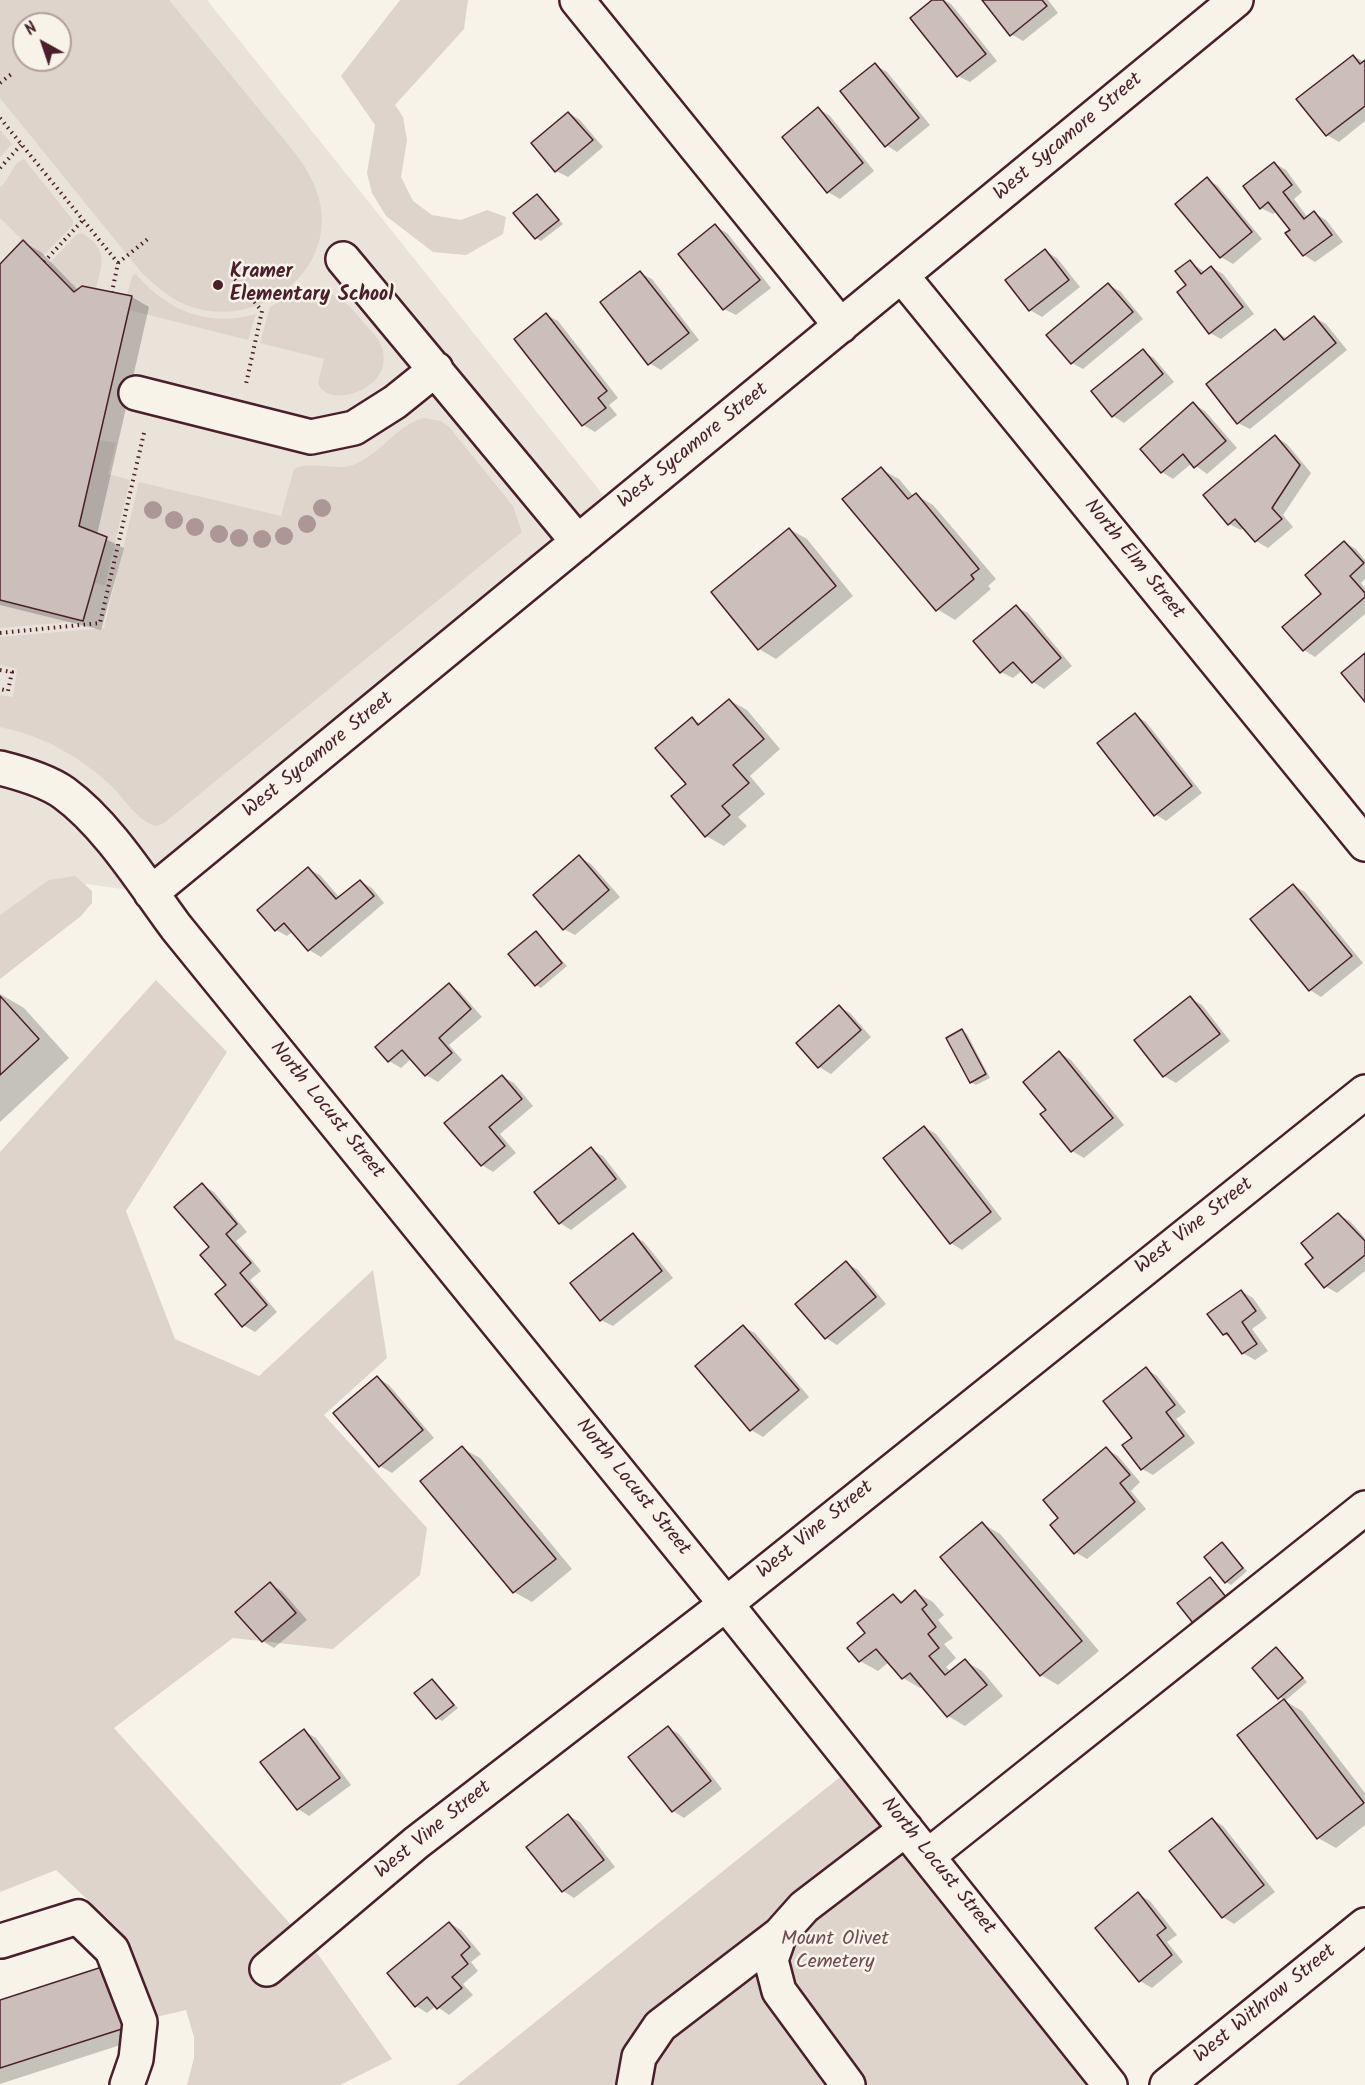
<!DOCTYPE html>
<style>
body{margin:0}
#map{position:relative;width:1365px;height:2085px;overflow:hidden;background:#f7f3e8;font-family:Kalam,sans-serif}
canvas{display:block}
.north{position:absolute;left:12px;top:12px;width:60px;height:60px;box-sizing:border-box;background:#f7f3e8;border:2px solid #b29e9c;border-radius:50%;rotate:320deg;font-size:16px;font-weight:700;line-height:24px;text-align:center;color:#4a1f2b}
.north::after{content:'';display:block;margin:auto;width:21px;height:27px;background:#4a1f2b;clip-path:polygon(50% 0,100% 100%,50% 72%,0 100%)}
</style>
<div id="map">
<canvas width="1365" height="2085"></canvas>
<div class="north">N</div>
</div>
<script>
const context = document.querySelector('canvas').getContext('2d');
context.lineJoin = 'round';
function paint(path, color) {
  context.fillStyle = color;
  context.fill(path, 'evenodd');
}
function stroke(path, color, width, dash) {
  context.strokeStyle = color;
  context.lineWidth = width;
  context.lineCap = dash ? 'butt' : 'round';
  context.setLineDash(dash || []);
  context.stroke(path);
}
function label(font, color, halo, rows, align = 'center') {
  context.font = font + ' Kalam,sans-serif';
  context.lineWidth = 5;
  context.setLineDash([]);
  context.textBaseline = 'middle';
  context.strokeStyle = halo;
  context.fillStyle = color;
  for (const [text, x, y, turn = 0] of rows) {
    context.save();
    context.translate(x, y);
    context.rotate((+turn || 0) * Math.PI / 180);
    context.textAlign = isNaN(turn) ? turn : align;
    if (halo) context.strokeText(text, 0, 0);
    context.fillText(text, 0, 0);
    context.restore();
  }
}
paint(new Path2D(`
 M0,0H207L616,511L151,893L87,884L0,953ZM24,24H60V60H24Z`), '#eae3da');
paint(new Path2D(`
 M0,0H169C200,38 231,75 262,113C282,138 308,163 318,195C341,271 256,333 186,305C168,297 156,286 142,273L0,98ZM24,24H60V60H24Z
 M400,0H468L464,29L395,105L403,117L407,140L401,177L413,201L432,215L461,220L487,210L506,217L503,234L466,255L433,252L386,216L372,193L367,173L375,125L341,76Z
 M0,130L12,144L0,157Z
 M24,159L73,220V225L41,258L0,218V187C11,179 11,164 24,159Z
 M82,233C108,249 103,263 96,288L82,286L74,292L48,265L76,235Z
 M136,274C166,310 209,328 256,314L248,340L129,310L132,296L127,295L132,276Z
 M309,289C335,291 348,302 363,322C370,330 379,338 382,348C396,390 325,411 318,382L324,359L260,343L270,307L285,297Z
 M423,418L441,421L449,427L513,506L522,532L164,823L157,826C137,823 122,794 106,781C75,754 41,735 0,727V695L13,697L17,669L0,665V637L104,628L139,482L281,516L294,469C310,461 332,470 350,466C379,457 394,427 423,418Z
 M99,440L116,443L108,474L130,480L105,585L94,583L107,537L79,526Z
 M0,600L83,621L0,628Z
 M75,876L92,891V903L81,916L0,979V915L49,880Z
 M156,980L227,1052L126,1211L175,1339L259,1376L373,1270L387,1358L324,1415L427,1528L420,1575L333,1649L233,1638L114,1728L320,1957L392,2059L340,2085H187L194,2058V2037L186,2010L156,2017L130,1945L118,1928L56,1870L0,1892V1152Z
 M855,1765L1110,2085H457Z`), '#ded4cc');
paint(new Path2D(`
 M935,0H944L951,4L997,61L970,82L958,76Z
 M984,0H1048L1058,13L1023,41L1011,34Z
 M1353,56L1365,62V121L1339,142L1327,135L1298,99Z
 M875,65L887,72L930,125L897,152L886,145Z
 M819,109L830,116L874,171L840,199L828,192Z
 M569,113L580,120L603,147L568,177L556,171Z
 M1274,163L1286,170L1302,192L1294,199L1308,218L1314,213L1326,220L1343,242L1315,262L1304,255L1292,230L1277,211L1273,214L1261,208Z
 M1207,179L1218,186L1262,239L1233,264L1221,257Z
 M537,196L563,224L541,241L536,238Z
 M715,226L727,233L771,288L736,315L724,309Z
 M23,242L41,252L78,290L132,297L149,307L97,535L124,548L101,630L0,605V266Z
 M1045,251L1057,258L1080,287L1042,317L1030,310L1007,280Z
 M1190,262L1205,272L1211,267L1223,274L1254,314L1221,339L1210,333L1188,285Z
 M640,273L652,279L699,340L661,370L649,363Z
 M1108,285L1120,291L1143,319L1083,369L1072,363Z
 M547,315L558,321L618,398L609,405L617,415L595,432L583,425L516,339Z
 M1314,317L1326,324L1347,350L1250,429L1238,423L1275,331L1288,339Z
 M1143,351L1154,358L1174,382L1124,423L1113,416Z
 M1193,404L1205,411L1237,448L1207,474L1192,463L1173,479L1162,472Z
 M1276,437L1287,444L1311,473L1283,515L1293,527L1268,548L1256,541L1244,527L1241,530L1229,524Z
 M881,469L899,479L914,497L916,495L933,505L996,579L988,586L991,589L955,620L937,609Z
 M789,529L807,539L853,596L776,659L759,649Z
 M1344,542L1356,549L1365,560V579L1361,583L1365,588V614L1315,657L1304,650Z
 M1016,607L1028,613L1072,666L1044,689L1033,682L1023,670L1013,678L1001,672Z
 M729,700L747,710L780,749L750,776L765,794L738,817L747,826L724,846L706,836L688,784L692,719L701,724Z
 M1135,715L1146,722L1202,793L1166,821L1155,814Z
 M579,857L591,864L620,897L575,935L564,929Z
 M308,869L320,875L340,898L360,881L372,888L384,903L321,957L309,950L293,931L287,936L276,930Z
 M1293,885L1305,892L1363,963L1321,997L1310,990Z
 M536,933L567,966L541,988L536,985Z
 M449,985L460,992L482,1017L449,1045L462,1060L438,1082L426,1075L412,1058L401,1068L389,1061L377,1047Z
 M0,994L24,1008L69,1058L0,1122Z
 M1190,998L1202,1005L1230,1041L1176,1083L1164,1076L1136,1040Z
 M839,1007L850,1013L871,1037L831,1074L819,1067L798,1043Z
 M962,1031L967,1034L990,1078L976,1085L971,1082Z
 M1060,1053L1071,1060L1124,1125L1084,1158L1072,1151L1042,1115L1048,1110Z
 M503,1077L514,1083L533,1106L500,1134L516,1153L493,1172L482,1165L446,1123Z
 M924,1127L936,1134L1002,1219L962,1250L951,1243Z
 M591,1149L603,1156L627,1187L571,1230L560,1223Z
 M202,1185L214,1192L247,1232L236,1241L261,1271L250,1280L277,1312L255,1332L243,1325L211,1248Z
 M1338,1215L1350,1221L1365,1238V1271L1337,1293L1325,1286L1315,1258Z
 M633,1235L644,1242L673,1278L613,1326L601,1320Z
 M846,1263L858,1270L886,1304L837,1345L826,1338Z
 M1241,1291L1253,1298L1267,1318L1252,1329L1268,1351L1255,1360L1243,1353L1234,1340L1224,1334Z
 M743,1327L755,1333L809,1397L763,1437L751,1430L697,1366Z
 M1146,1369L1157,1376L1186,1412L1176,1419L1195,1443L1153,1475L1142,1469L1134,1438Z
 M378,1378L389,1385L434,1438L392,1473L380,1466Z
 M462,1448L480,1458L572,1569L532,1602L514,1592L422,1481Z
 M1106,1449L1118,1456L1140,1482L1131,1491L1146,1509L1087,1559L1075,1552L1060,1518Z
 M983,1524L1000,1534L1099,1651L1058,1685L1041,1675Z
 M1222,1544L1247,1571L1231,1585L1226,1582Z
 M1210,1579L1230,1600L1199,1625L1194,1622Z
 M270,1584L282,1591L307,1620L274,1648L262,1641Z
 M916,1592L933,1602L944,1615L938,1620L953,1638L944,1644L956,1658L946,1667L951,1672L965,1661L982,1671L1003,1696L965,1726L948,1716L923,1686L920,1688L903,1678L889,1662L878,1671L860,1661L868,1633L893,1596L904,1602Z
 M1276,1649L1307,1682L1285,1701L1302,1711L1365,1793V1825L1336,1848L1318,1838L1284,1701L1254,1668Z
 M432,1680L458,1708L442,1721L437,1718Z
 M668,1728L679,1734L722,1789L684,1818L673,1811Z
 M304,1731L316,1738L351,1785L309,1816L298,1809Z
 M569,1816L580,1822L615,1867L574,1898L563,1891Z
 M1212,1819L1223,1826L1275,1892L1234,1924L1223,1917Z
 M1138,1894L1150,1901L1177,1935L1167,1942L1183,1962L1152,1988L1140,1981Z
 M449,1923L461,1930L481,1954L471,1962L478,1971L463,1984L473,1995L449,2015L436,2006L427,2013L416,2006Z
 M105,1968L142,2038L0,2084V2001Z`), '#0003');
const building = new Path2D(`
 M932,0H943L986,54L957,77L910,18Z
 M982,0H1042L1047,6L1010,36Z
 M1353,55L1360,64L1365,60V106L1326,136L1296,99Z
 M875,63L919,118L885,147L840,91Z
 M818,107L863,163L827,193L782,137Z
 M568,112L593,140L555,172L531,143Z
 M1274,162L1292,185L1283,192L1304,219L1314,211L1332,235L1303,256L1285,233L1290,230L1268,202L1260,209L1243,186Z
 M1207,177L1252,232L1220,258L1175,204Z
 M537,194L559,220L535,239L513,213Z
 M715,224L760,280L723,310L678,254Z
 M23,240L74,292L82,286L132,296L79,526L107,537L83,621L0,600V264Z
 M1045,249L1069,280L1029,311L1005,280Z
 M1190,260L1201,274L1211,266L1243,307L1209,334L1177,292L1186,285L1175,271Z
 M640,271L689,333L648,365L600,302Z
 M1108,283L1133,312L1071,364L1046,335Z
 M546,313L607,391L598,398L606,408L582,426L514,339Z
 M1314,316L1336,343L1237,424L1206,384L1275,329L1284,340Z
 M1143,349L1163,374L1112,417L1091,391Z
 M1193,402L1226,441L1194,468L1183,454L1161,473L1140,449Z
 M1275,435L1300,465L1272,508L1282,519L1255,542L1235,519L1228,525L1203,495Z
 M881,467L908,499L916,493L979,569L971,575L974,579L936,611L842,499Z
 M789,528L836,586L758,650L711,592Z
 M1344,541L1364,563L1350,576L1365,593V597L1303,651L1282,627L1321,594L1305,575Z
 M1016,605L1061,658L1032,683L1013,662L1000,673L973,641Z
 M1365,653V702L1341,673Z
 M729,699L764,739L733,765L749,783L722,806L730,815L705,837L671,796L686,784L655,748L692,717L698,725Z
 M1135,713L1192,786L1154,816L1097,743Z
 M579,855L609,890L563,930L533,895Z
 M308,867L336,899L360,880L374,896L308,951L284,923L275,931L257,910Z
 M1293,884L1352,956L1309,991L1250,919Z
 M536,931L562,963L535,986L508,954Z
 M449,983L471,1009L439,1038L452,1053L425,1076L402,1050L388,1062L375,1047Z
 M0,996L39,1039L0,1075Z
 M1190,996L1220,1034L1163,1077L1134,1040Z
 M839,1005L861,1030L818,1068L796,1043Z
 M962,1029L986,1074L970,1083L946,1038Z
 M1059,1051L1113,1118L1071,1152L1040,1114L1046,1110L1023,1082Z
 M502,1075L522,1099L489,1127L505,1146L481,1166L444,1123Z
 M924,1126L991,1212L950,1244L883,1158Z
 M591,1147L616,1179L559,1224L534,1192Z
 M202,1183L237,1224L226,1234L251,1263L240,1273L267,1305L242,1327L215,1294L226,1285L200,1255L209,1247L174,1207Z
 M1338,1213L1365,1241V1255L1324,1288L1305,1264L1313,1258L1301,1243Z
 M633,1233L662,1271L600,1321L570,1283Z
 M846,1261L876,1297L825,1339L795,1304Z
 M1241,1290L1256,1311L1242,1322L1257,1344L1242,1354L1227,1333L1223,1335L1207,1314Z
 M743,1325L799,1390L750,1431L695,1366Z
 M1146,1367L1175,1405L1166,1412L1184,1436L1141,1470L1122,1445L1132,1438L1103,1401Z
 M377,1376L423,1430L379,1467L333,1413Z
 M462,1446L556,1559L513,1593L420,1481Z
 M1106,1447L1130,1475L1120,1483L1135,1502L1074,1554L1050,1525L1058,1518L1043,1500Z
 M982,1522L1082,1641L1040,1676L940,1557Z
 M1222,1542L1243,1568L1225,1583L1204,1557Z
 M1210,1577L1226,1597L1193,1623L1177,1603Z
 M270,1582L296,1613L262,1642L235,1612Z
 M915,1590L927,1605L922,1609L936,1627L928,1634L939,1648L929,1656L945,1675L965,1659L987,1685L947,1717L910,1673L902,1679L876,1649L859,1662L847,1648L865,1633L857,1623L893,1594L901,1603Z
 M1276,1647L1303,1678L1278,1699L1252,1668Z
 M432,1679L454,1705L436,1719L414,1693Z
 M1284,1699L1364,1803L1317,1839L1237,1735Z
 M668,1726L711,1781L672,1812L628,1757Z
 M304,1729L340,1778L297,1810L260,1762Z
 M568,1814L604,1860L562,1892L526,1847Z
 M1212,1818L1264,1885L1222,1918L1169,1851Z
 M1138,1892L1166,1928L1157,1935L1172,1955L1139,1982L1095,1928Z
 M449,1922L470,1947L461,1955L468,1964L452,1977L462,1988L437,2009L427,1997L415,2007L387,1973Z
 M105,1966L125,2028L0,2068V2000Z`);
paint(building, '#ccbfb9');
stroke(building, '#4a1f2b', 1.5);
const minor = new Path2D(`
 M577,0L841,326
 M343,259L578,542
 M902,276L1365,844
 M136,393L311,437L354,428L395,402L436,369
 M0,768C20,773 47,781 64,793C108,825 144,884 176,927L726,1604L1110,2085
 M151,893L1236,0
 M928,1856L1365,1508
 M1,1941L78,1917L112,1950L140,2022L136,2059L127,2085
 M267,1969L416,1843L726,1604L1365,1092
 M634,2085L639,2057L660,2026L780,1934
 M848,2085L779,1991L771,1960L780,1934L804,1907L906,1829
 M1167,2085L1365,1925`);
stroke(minor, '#4a1f2b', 38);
stroke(new Path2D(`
 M0,83L14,72
 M0,118L118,263L112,292
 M0,168L21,145
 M44,262L83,220
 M118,263L149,238
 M235,279L262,311L246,384
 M0,633L100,623L144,433
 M0,670L12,672L8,691L0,689`), '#4a1f2b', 4, [1.5, 4.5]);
stroke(minor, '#f7f3e8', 33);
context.fillStyle = '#ac9796';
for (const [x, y] of [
 [322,508],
 [153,510],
 [174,520],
 [307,524],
 [195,527],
 [219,534],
 [284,536],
 [239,538],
 [262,539]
]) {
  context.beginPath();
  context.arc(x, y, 9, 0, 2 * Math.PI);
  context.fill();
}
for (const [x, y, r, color] of [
 [218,285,6,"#4a1f2b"]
]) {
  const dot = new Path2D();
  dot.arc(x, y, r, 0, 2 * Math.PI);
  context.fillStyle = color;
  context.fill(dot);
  stroke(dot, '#f7f3e8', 2);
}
label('20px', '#4a1f2b', '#f7f3e8', [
 ["West Sycamore Street",1069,138,-40],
 ["West Sycamore Street",694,447,-39],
 ["North Elm Street",1133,560,51],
 ["West Sycamore Street",319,756,-39],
 ["North Locust Street",326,1111,51],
 ["West Vine Street",1195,1227,-38],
 ["North Locust Street",632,1488,51],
 ["West Vine Street",816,1531,-39],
 ["West Vine Street",434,1831,-39],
 ["North Locust Street",937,1867,51],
 ["West Withrow Street",1266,2005,-39]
]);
label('bold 20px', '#4a1f2b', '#f7f3e8', [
 ["Kramer",230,274],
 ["Elementary School",230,297]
], 'left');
label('20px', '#6f4c53', '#f7f3e8', [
 ["Mount Olivet",835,1941],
 ["Cemetery",835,1964]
]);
</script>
